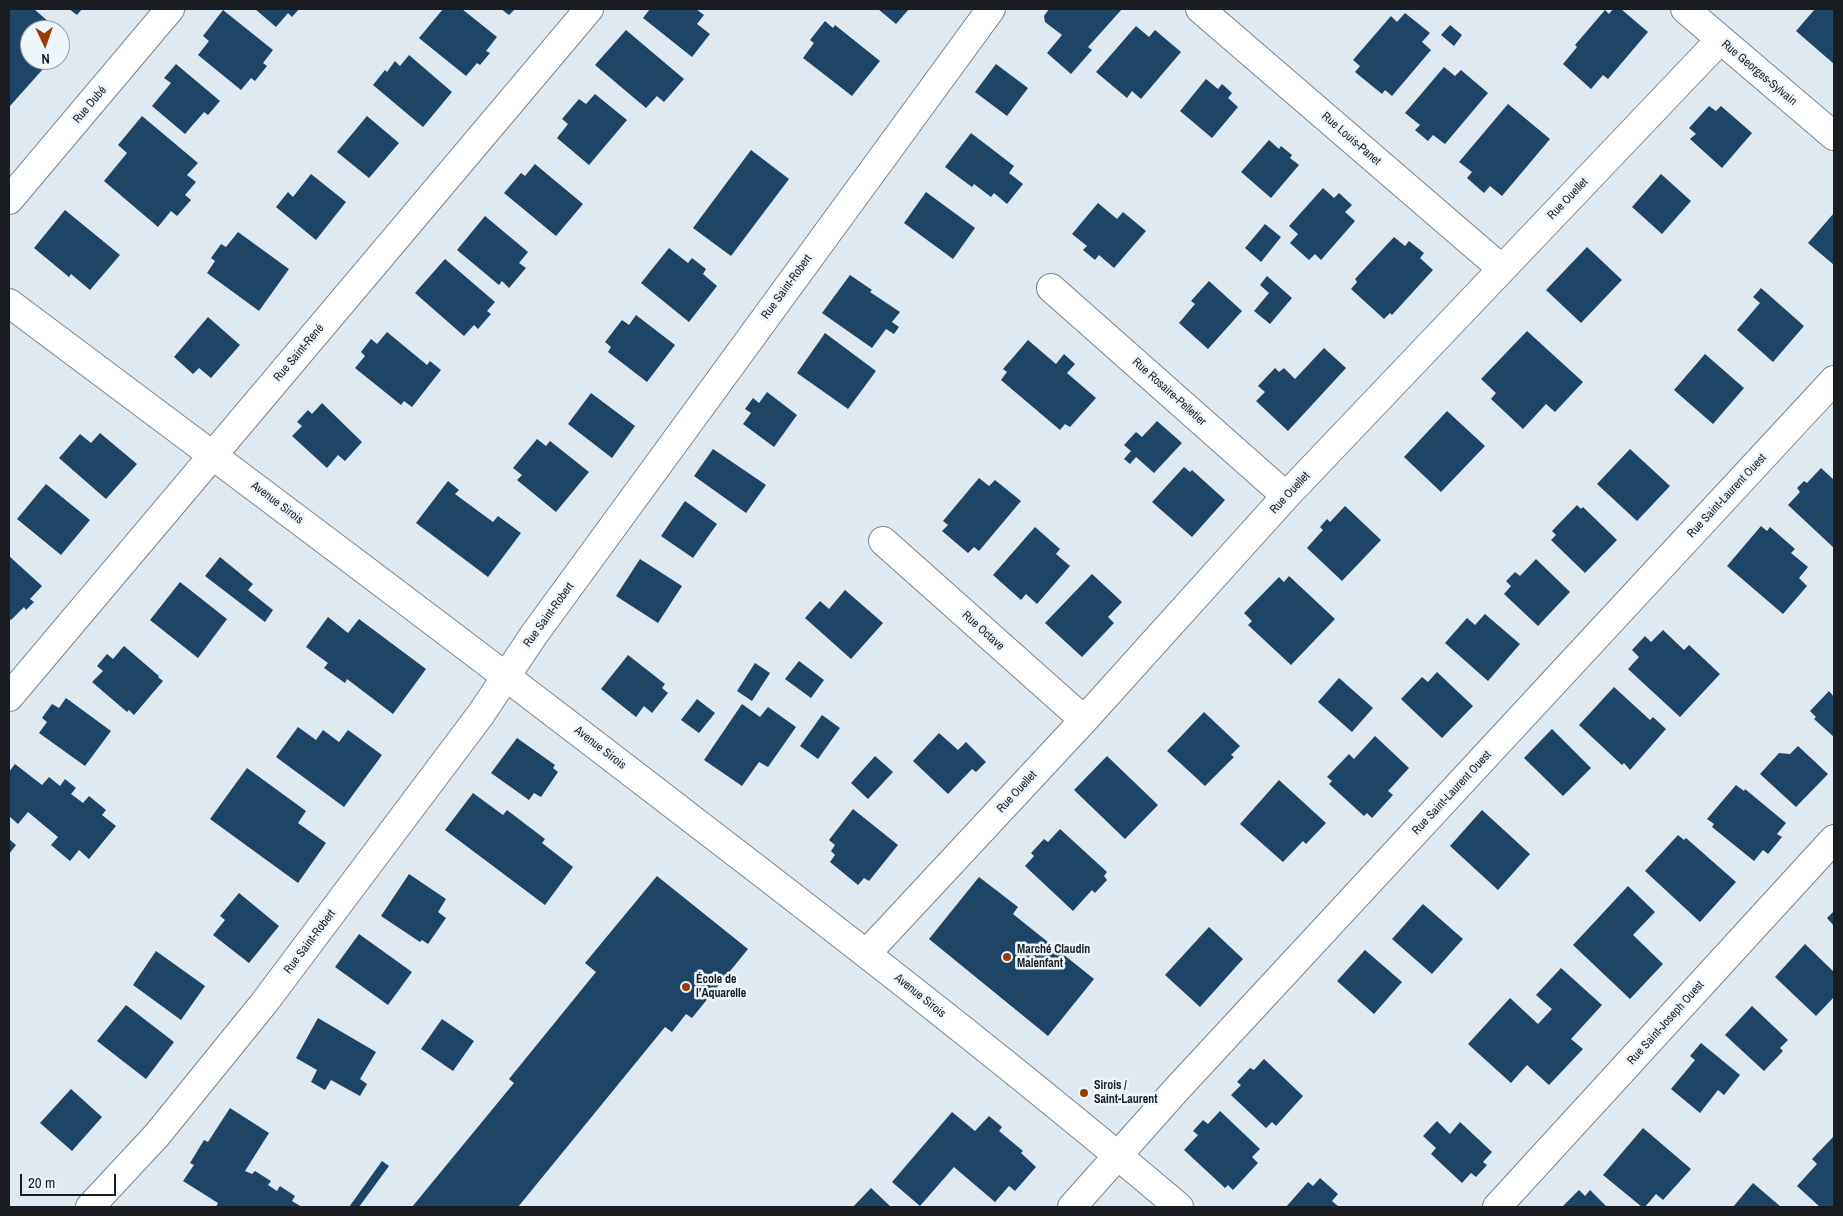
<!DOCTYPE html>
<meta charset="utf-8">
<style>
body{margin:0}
#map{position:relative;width:1843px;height:1216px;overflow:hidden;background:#dfe9f2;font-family:"Archivo Narrow",sans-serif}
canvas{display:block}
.frame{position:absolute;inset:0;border:10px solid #191c20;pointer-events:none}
.north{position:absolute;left:20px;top:20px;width:50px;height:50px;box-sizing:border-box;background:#eef6fd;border:1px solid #999fa5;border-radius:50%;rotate:177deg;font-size:14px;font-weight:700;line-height:20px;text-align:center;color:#191c20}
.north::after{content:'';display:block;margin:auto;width:18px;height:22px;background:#9d3a00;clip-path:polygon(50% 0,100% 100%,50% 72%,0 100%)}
.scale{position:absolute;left:20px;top:1174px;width:96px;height:22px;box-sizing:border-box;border:2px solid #191c20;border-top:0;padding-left:6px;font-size:15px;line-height:18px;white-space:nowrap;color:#191c20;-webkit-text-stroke:4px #eef6fd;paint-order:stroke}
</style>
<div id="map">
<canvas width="1843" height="1216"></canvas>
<div class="frame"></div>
<div class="north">N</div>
<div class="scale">20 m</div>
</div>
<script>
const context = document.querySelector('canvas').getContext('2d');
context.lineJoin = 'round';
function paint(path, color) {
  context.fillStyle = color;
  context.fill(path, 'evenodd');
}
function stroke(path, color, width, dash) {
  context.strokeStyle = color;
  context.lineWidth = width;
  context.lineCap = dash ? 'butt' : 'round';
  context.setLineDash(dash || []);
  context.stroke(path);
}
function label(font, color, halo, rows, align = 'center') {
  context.font = font + ' "Archivo Narrow",sans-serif';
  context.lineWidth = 5;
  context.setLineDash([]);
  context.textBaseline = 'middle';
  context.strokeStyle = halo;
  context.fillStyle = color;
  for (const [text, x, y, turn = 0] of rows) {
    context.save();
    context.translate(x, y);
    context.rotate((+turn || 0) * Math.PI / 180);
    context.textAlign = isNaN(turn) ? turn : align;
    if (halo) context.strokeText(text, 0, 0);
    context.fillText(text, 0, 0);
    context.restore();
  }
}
paint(new Path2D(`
 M9,9H34L58,30H30V60H51L10,106L9,105Z
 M69,9H82L77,15Z
 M255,9H299L292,17L288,13L276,27Z
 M443,9H462L497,37L486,51L490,53L480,65L477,63L466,76L419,38Z
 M501,9H515L509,15Z
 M650,9H696L704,15L697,24L710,34L692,57L643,18Z
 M878,9H909L896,24Z
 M1049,9L1056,10L1057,9H1122L1088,47L1092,50L1071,74L1047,53L1062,35L1045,22L1044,16Z
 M1613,9H1621L1648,32L1608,79L1603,75L1591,89L1563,64L1577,47L1575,45L1605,10L1609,14Z
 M1815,9H1834V64L1796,31Z
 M223,10L273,50L263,63L267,66L255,81L251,78L241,90L198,55L209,41L203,36Z
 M1405,13L1430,33L1422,42L1431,50L1392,96L1385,90L1382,94L1355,72L1360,66L1353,60L1391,16L1397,22Z
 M825,21L833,28L835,25L880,61L852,96L803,58L814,43L810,40Z
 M1450,25L1462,35L1454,46L1441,35Z
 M1136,26L1149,37L1155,30L1181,52L1141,99L1132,91L1127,98L1096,72Z
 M626,30L684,79L664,102L657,96L646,108L595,65Z
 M60,31L69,39L60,49Z
 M409,55L452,92L423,127L373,85L385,70L387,72L395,61L400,66Z
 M176,64L220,101L208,115L204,112L185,134L152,106L171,83L164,78Z
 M996,64L1028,88L1007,116L975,92Z
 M1444,67L1455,76L1461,70L1488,93L1445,144L1433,135L1428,141L1415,130L1420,125L1405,113Z
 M1206,79L1218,89L1222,84L1232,93L1228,98L1238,107L1212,138L1180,111Z
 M595,94L627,120L589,165L557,138L568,124L562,119L579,99L586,104Z
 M1508,104L1550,139L1502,196L1490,186L1484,193L1467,178L1472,172L1459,162Z
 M1709,106L1716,111L1721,106L1752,133L1722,168L1690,139L1696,134L1689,128Z
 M142,116L198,163L187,175L196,182L185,195L191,200L177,216L171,211L158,227L104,181L127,153L118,145Z
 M367,116L399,143L369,178L337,152Z
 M971,133L1014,166L1009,173L1023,184L1007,204L994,193L991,197L974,184L972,187L945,167Z
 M1269,140L1279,149L1281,146L1292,155L1290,158L1299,165L1271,198L1241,172Z
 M751,150L789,179L731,256L693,228Z
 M535,164L583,204L556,236L504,193L521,173L525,176Z
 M311,174L346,202L316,240L276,207L288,192L293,197Z
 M1661,174L1691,201L1662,234L1632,207Z
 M1323,188L1334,198L1339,193L1352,205L1345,212L1355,221L1321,260L1315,254L1309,260L1290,243L1298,234L1289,226Z
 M926,192L975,228L953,259L904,223Z
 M1098,203L1117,219L1123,212L1146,231L1114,268L1099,255L1095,260L1083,250L1087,246L1072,234Z
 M65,210L120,255L90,290L71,274L69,277L34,248Z
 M1834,213V265L1808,243Z
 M485,216L528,252L519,263L526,268L509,288L502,281L499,285L457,250Z
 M1265,224L1281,237L1261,262L1245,248Z
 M238,232L289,269L259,311L207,273L215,261L211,258L221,244L226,247Z
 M1394,237L1405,246L1409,241L1424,253L1420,258L1433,270L1392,315L1390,313L1384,319L1351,289L1357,282L1355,279Z
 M1587,247L1622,280L1581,323L1546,290Z
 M669,248L688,263L692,258L706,269L703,274L717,286L689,322L641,283Z
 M445,259L495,302L487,311L491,314L478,329L474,325L464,336L415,293Z
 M850,275L872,290L870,292L900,312L892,322L899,327L894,334L886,329L872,348L822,313Z
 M1267,276L1292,298L1270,324L1254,311L1269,293L1260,285Z
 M1209,281L1242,311L1208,349L1179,323L1195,304L1191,301Z
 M1761,288L1804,326L1773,362L1737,330L1760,303L1753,297Z
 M636,315L675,345L647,382L608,352L611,347L605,342L622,320L629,325Z
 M208,317L240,345L211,378L199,368L193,374L174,357Z
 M1527,331L1583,382L1555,412L1546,404L1523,429L1491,399L1496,393L1481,379Z
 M387,332L427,365L430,361L441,370L412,407L404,401L401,405L355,368L365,356L361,352L371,339L377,344Z
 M825,333L876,371L848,409L797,373Z
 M1028,340L1056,364L1064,354L1075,364L1067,373L1096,398L1070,427L1065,424L1060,430L1001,380L1007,372L1003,369Z
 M1324,348L1346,368L1288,431L1256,401L1265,392L1258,386L1275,368L1279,372L1284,368L1295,379Z
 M1705,354L1744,388L1713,424L1674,390Z
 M767,392L797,415L774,447L743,424L751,413L745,409L753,398L759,403Z
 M591,393L635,426L612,458L568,424Z
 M322,403L362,442L345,461L338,455L327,468L292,436L302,426L297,422L308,410L312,414Z
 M1447,411L1485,446L1441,492L1404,457Z
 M1157,421L1182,443L1154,473L1136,457L1130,464L1124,459L1131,451L1124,445L1136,432L1142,437Z
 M100,433L137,464L106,499L59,458L80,434L91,443Z
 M537,439L546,446L550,441L589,472L556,512L517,480L522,475L513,468Z
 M713,449L766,485L746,513L694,476Z
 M1630,449L1670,486L1637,521L1597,484Z
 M1184,467L1190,472L1192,470L1225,500L1192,537L1152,502Z
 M1821,468L1834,480V548L1788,505L1800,492L1797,488L1804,481L1807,483Z
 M979,478L989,486L995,480L1021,501L979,551L974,547L968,553L942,531L948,525L943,521Z
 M448,481L459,490L455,494L493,522L498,516L521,533L488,577L416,523Z
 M46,484L90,520L61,555L17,519Z
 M685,501L717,524L693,558L661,536Z
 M1577,505L1581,509L1583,507L1617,540L1585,573L1551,540L1556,535L1552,531Z
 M1345,506L1381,540L1342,581L1307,548L1323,530L1320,527L1327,519L1330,522Z
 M1761,526L1767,531L1770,527L1795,549L1791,553L1808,567L1799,578L1807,586L1783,614L1727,566Z
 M1035,527L1060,549L1056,554L1070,566L1037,604L1026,594L1021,600L993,575Z
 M9,556L42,586L30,599L34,602L26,610L24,607L11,620L9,618Z
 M220,557L253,584L248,590L273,610L265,622L205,576Z
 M640,559L682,586L658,623L616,596Z
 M1536,559L1570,592L1538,626L1504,594L1511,586L1506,581L1515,572L1520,576Z
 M1092,574L1122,602L1108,617L1114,623L1082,657L1045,623Z
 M1289,576L1335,619L1291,665L1248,625L1252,621L1244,613L1279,577L1284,582Z
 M180,582L227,619L198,658L150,620Z
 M845,590L883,623L851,659L805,618L820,601L829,609Z
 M1485,614L1520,644L1488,681L1445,643L1467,618L1475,625Z
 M328,617L348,633L359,619L426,669L393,714L347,679L345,683L324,668L328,663L306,647Z
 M1663,630L1684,650L1689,645L1720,674L1680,717L1628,669L1639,657L1632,650L1645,636L1651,642Z
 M124,646L159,676L158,677L163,681L134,715L129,710L127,712L92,682L103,671L97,666L107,654L113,659Z
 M628,655L665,684L662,688L668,693L652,713L644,706L636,717L601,689Z
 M799,661L824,680L811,698L785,679Z
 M755,663L770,673L752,701L737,691Z
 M1437,672L1473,706L1442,738L1401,699L1422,677L1428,682Z
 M1339,678L1373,708L1352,732L1318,702Z
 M1614,687L1650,720L1653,717L1666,729L1630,770L1624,763L1622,765L1579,725Z
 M1829,691L1834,697V737L1814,719L1816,717L1810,711Z
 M66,698L111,731L85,766L39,733L47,722L42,718L52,704L59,708Z
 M697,699L715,713L699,733L681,720Z
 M742,704L760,717L768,707L796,727L768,767L759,762L742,786L704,760Z
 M1204,712L1240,746L1231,755L1234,757L1205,786L1167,751Z
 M822,715L840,728L818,759L800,746Z
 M298,727L316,740L323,730L339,742L348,730L382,755L344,807L276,757Z
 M1552,729L1591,768L1563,796L1524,758Z
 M939,733L958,750L966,742L986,762L976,772L972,769L948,794L913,761Z
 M1375,736L1409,768L1388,791L1393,795L1372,818L1367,813L1364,816L1329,784L1332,781L1327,777L1349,754L1354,759Z
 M517,738L555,765L553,768L558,772L541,797L534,793L529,800L491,773Z
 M1798,746L1828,774L1796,807L1760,774L1779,753L1790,754Z
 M875,756L893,772L868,799L851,783Z
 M1107,756L1158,805L1125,839L1074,790Z
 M15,764L42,785L49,777L60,786L65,779L76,788L71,794L83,803L89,796L106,810L102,815L116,826L89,859L79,850L70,861L51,845L58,837L28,812L18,824L9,816V772Z
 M247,768L306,811L298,823L326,843L298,883L210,819Z
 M1279,780L1326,823L1306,844L1303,841L1283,862L1240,824Z
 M1736,785L1744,791L1745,789L1786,823L1777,834L1782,837L1768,854L1763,850L1754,861L1712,827L1714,824L1707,819Z
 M473,793L503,815L507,810L545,839L542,843L573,867L545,905L445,830Z
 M853,809L898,845L869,881L864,878L858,885L830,862L835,855L831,851L835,845L829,840Z
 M1482,810L1530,854L1498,890L1450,846Z
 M1060,829L1107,872L1104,876L1107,880L1095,893L1092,890L1073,911L1025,866L1034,856L1031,853L1044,839L1048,842Z
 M1678,835L1684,840L1686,838L1736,882L1700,922L1645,871Z
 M9,839L16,845L9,854Z
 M409,874L446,899L438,912L446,918L428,944L422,940L420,942L381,916Z
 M657,876L748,949L692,1018L686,1014L672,1032L665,1027L518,1207H412L514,1083L509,1079L596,972L585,963Z
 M979,877L1018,907L1013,914L1094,979L1048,1036L929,939Z
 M1628,886L1655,912L1633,935L1663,964L1630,999L1573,945Z
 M239,893L279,926L249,963L213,935L225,920L220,916Z
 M1423,904L1463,939L1432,974L1392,939Z
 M1834,911V926L1827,918Z
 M1209,927L1243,959L1200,1007L1165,975Z
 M359,934L412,972L388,1005L335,967Z
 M1805,944L1834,972V997L1816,1016L1775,977Z
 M1365,950L1402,982L1374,1014L1337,981Z
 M156,951L205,986L181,1020L133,985Z
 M1561,968L1602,1005L1571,1039L1583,1049L1549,1085L1527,1065L1511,1083L1468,1044L1510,998L1538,1024L1552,1009L1536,995Z
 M126,1005L174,1042L146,1079L97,1041Z
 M1752,1006L1788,1040L1780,1048L1783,1051L1764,1071L1725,1035Z
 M318,1018L376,1052L360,1079L367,1084L360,1096L331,1080L325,1090L311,1082L317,1070L296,1058Z
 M442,1019L474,1041L453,1071L421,1049Z
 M1701,1043L1740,1075L1724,1095L1718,1090L1700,1113L1671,1089L1695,1060L1690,1056Z
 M1264,1059L1303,1096L1276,1126L1272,1122L1266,1128L1231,1095L1241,1085L1237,1082L1250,1068L1254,1070Z
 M71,1089L102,1117L72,1151L40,1123Z
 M230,1108L269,1133L245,1171L252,1174L255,1171L271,1181L268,1185L277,1191L280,1186L295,1196L292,1201L302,1207H216L218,1203L183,1181L194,1165L190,1163L204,1140L208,1142Z
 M1220,1111L1260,1149L1252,1157L1258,1163L1233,1190L1228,1185L1225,1188L1184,1150L1198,1135L1193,1131L1203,1120L1208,1124Z
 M952,1112L975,1131L989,1116L1002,1127L999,1131L1023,1151L1021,1153L1036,1167L1015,1191L1009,1186L995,1202L954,1167L920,1206L892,1182Z
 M1437,1121L1450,1134L1460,1122L1492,1152L1483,1162L1487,1165L1476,1177L1471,1173L1462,1183L1431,1154L1436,1148L1423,1136Z
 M1643,1128L1691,1169L1663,1200L1656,1194L1645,1207H1642L1603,1175Z
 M1833,1137L1834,1138V1207H1820L1797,1186L1817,1164L1812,1159Z
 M382,1161L389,1166L359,1207H349Z
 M1320,1178L1338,1194L1332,1201L1339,1207H1286L1308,1182L1313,1186Z
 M1753,1183L1781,1207H1733Z
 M871,1188L891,1207H853Z
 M1579,1190L1585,1196L1590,1190L1607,1207H1562Z`), '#1e4466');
const street = new Path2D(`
 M1200,9L1502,269
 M1685,9L1834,136
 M9,200L170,9
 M1051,288L1286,496
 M883,541L1084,720
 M9,697L589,9
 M867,953L1084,720L1286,496L1720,40
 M90,1207L157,1135L264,1003L481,714L533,636L991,9
 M1072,1207L1176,1090L1834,380
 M1497,1207L1834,839`);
const secondary = new Path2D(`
 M9,303C239,475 469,647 697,823C860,948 1022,1074 1179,1207`);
stroke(street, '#7a838b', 30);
stroke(secondary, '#7a838b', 30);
stroke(street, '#fff', 28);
stroke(secondary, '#fff', 28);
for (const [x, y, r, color] of [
 [1007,957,5,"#9d3a00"],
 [686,987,5,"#9d3a00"],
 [1084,1093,5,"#9d3a00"]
]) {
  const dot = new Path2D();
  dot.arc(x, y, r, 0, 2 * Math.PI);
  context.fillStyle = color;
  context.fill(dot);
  stroke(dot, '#eef6fd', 2);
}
label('12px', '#191c20', '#eef6fd', [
 ["Rue Georges-Sylvain",1759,73,40],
 ["Rue Dubé",90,105,-50],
 ["Rue Louis-Panet",1351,139,41],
 ["Rue Ouellet",1568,199,-46],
 ["Rue Saint-Robert",787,287,-54],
 ["Rue Saint-René",299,353,-50],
 ["Rue Rosaire-Pelletier",1169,392,42],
 ["Rue Ouellet",1290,493,-47],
 ["Rue Saint-Laurent Ouest",1727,496,-47],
 ["Avenue Sirois",277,503,37],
 ["Rue Saint-Robert",549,615,-54],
 ["Rue Octave",983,631,42],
 ["Avenue Sirois",600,748,38],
 ["Rue Ouellet",1017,792,-47],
 ["Rue Saint-Laurent Ouest",1452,793,-47],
 ["Rue Saint-Robert",310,942,-53],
 ["Avenue Sirois",920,996,39],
 ["Rue Saint-Joseph Ouest",1666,1023,-48]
]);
label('bold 12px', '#191c20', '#eef6fd', [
 ["Marché Claudin",1017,950],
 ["Malenfant",1017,964],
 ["École de",696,980],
 ["l’Aquarelle",696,994],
 ["Sirois /",1094,1086],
 ["Saint-Laurent",1094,1100]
], 'left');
</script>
